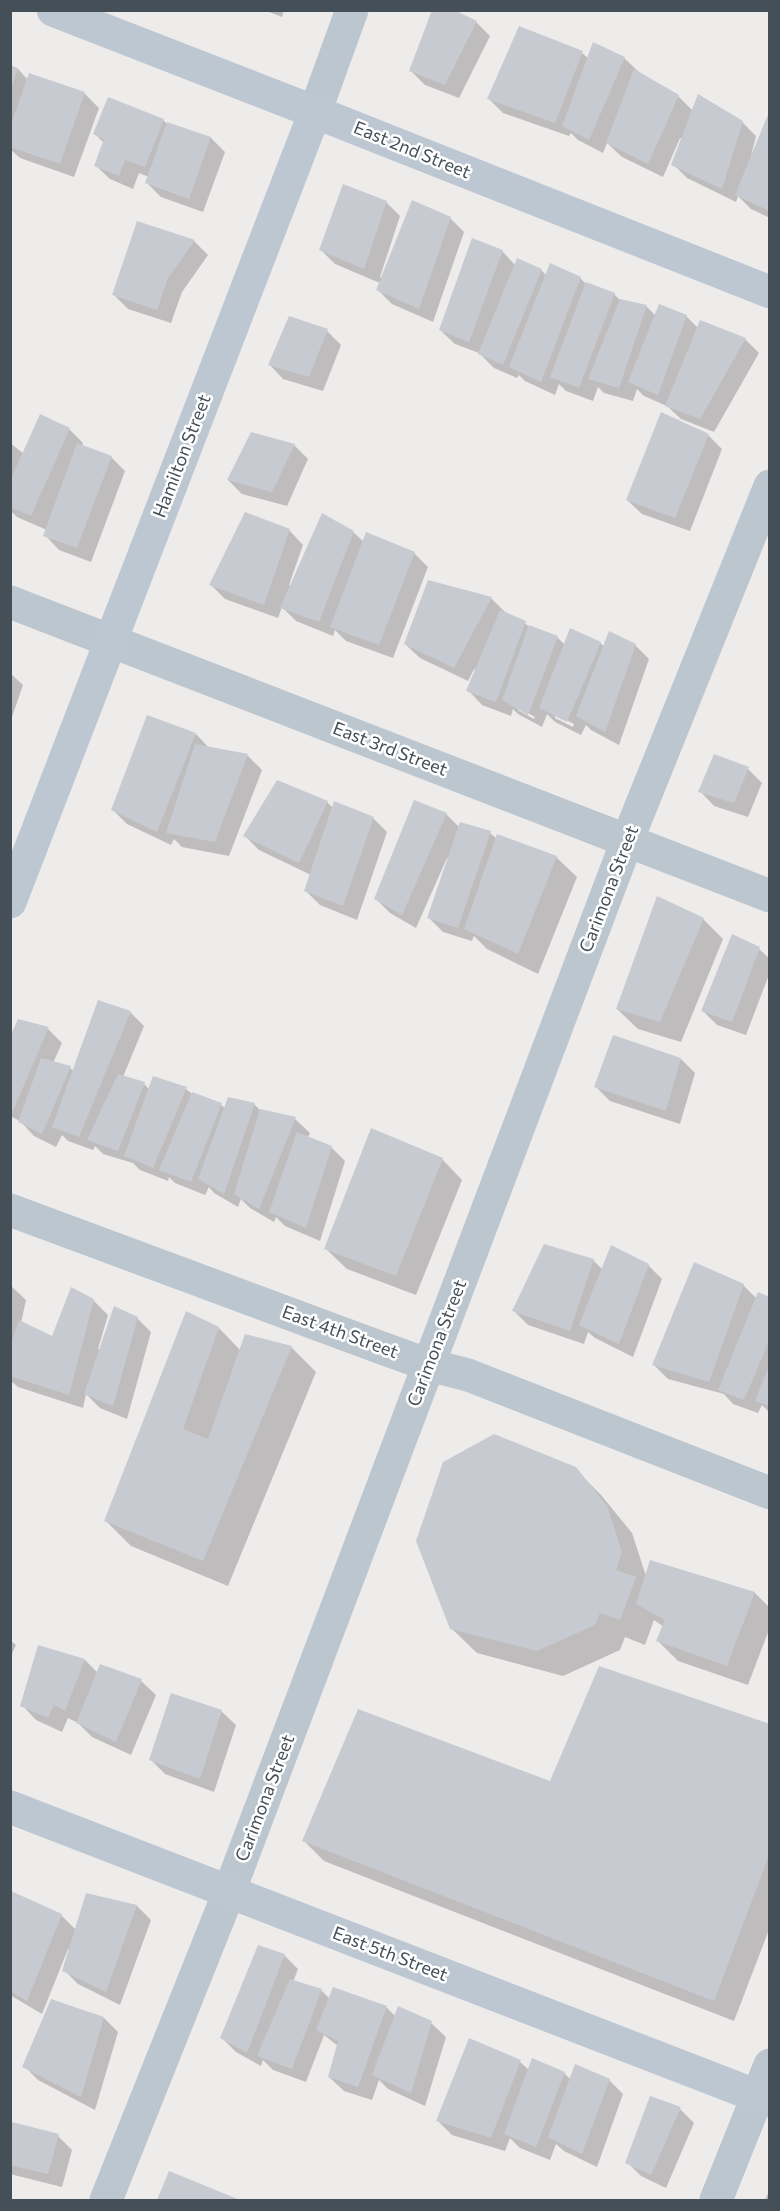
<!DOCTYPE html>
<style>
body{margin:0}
#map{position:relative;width:780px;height:2211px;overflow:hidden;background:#eeebeb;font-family:Commissioner,sans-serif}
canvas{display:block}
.frame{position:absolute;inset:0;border:12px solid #444f58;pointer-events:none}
</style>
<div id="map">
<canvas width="780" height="2211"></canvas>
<div class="frame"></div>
</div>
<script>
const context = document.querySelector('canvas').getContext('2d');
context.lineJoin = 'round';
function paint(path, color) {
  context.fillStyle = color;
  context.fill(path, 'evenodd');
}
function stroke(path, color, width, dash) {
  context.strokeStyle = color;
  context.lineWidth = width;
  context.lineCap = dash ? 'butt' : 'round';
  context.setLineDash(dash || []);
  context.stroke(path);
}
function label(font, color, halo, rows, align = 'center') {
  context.font = font + ' Commissioner,sans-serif';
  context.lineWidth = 5;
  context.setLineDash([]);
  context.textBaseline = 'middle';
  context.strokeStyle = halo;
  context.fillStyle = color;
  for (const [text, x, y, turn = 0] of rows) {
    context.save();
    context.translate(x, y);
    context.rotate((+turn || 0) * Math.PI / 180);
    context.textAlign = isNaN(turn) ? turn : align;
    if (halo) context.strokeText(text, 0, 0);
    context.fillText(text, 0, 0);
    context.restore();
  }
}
paint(new Path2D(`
 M264,10H284L282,17Z
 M476,22L490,36L459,98L425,85L411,71Z
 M582,53L589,59L624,58L639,72L678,96L693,111L742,122L756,136L751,156L753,157L770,116V218L751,209L738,196L736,202L687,178L673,164L682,139L680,138L663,177L622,157L607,143L603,153L578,140L571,133L569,136L503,113L489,99Z
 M10,67L18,69L28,80L30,75L85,94L99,108L74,177L20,158L10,149Z
 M163,120L168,125L211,138L225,152L203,212L161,197L147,183L149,177L139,173L133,189L110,179L95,165L104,143L95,134Z
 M386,202L400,216L380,277L382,278L450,218L464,232L433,322L392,304L378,290L380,283L335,264L321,250Z
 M194,241L208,255L182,292L171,323L128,309L114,295Z
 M502,251L516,266L541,270L547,276L580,278L586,284L614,294L620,300L646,306L656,316H686L698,328L745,339L759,353L714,432L681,419L667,406L644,396L637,389L633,401L604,393L598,387L593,401L566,391L559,384L555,395L525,381L519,375L517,378L494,368L479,353L455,344L440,330Z
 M327,331L341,345L323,391L283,379L269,364Z
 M69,429L83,443L82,446L111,457L125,471L91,562L59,550L45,535L47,530L17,517L10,510V443L24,454Z
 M708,435L722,449L690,531L642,514L627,500Z
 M294,445L308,459L287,506L242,494L228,480Z
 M289,530L303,545L289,585L291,586L353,532L364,542L414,553L428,567L393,658L346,641L335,630L333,636L296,621L282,607L278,618L225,599L211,585Z
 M491,598L505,612L525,623L529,627L557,637L565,645L600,643L605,647L635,645L649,659L619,745L591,730L586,725L581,735L555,722L547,714L542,727L518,714L513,709L511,716L482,705L468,690L476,670L474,669L468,681L420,658L405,644ZM518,707L535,717L534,719L518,710ZM555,714L574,724L573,727L555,718Z
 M10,673L23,685L10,723Z
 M196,734L210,749L248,756L262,770L229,856L182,847L174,839L171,845L127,824L113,810Z
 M748,769L762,783L748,817L714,806L700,791Z
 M327,802L333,808L373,818L387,832L357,920L320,905L306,891L311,875L259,850L245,836Z
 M446,814L460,828L490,833L497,839L556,857L577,877L538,974L487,949L474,936L472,941L443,932L429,918L449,858H447L416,928L390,913L376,899Z
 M703,919L723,939L681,1042L638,1029L617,1009Z
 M759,949L770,959V972L746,1035L717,1025L703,1011Z
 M130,1012L144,1026L123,1077L144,1084L150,1090L154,1078L186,1089L191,1093L221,1105L226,1109L254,1104L261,1111L295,1119L310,1133L308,1137L331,1147L345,1161L320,1241L285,1226L276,1217L274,1222L250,1208L241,1199L238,1207L214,1193L209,1187L205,1195L175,1183L169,1177L168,1181L140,1170L133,1163L103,1154L95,1146L93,1150L68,1141L62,1135L56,1147L34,1136L20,1121L10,1116V1041L48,1029L62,1043L53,1063L70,1068L74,1071Z
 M681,1059L695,1073L680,1124L610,1101L596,1087Z
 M442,1159L462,1180L416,1295L347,1269L326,1249Z
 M593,1260L603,1270L648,1265L662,1279L633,1357L595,1338L588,1332L584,1344L528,1325L514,1311Z
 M10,1285L26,1300L21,1323L53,1338L93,1300L108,1315L98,1349H101L137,1318L151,1332L127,1419L100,1408L86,1394L83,1408L18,1387L10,1380Z
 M743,1285L757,1299H770V1413L762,1405L758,1413L733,1404L724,1394L668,1379L654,1365Z
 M219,1328L241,1351L291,1347L316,1372L228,1586L131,1546L106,1521Z
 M575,1469L601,1495L632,1533L646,1576L755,1593L770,1608V1627L748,1685L678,1661L658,1641L664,1627L654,1620L645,1645L625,1637L620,1650L563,1676L477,1653L451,1628Z
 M10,1640L16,1645L10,1658Z
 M39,1647L85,1660L98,1673L101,1666L141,1681L156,1695L131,1755L92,1737L78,1723L68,1718L62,1732L36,1720L22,1705Z
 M221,1711L236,1725L214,1792L165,1774L151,1760Z
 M770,1725V1927L734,2021L324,1861L304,1841L551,1783Z
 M12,1893L61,1915L76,1930L87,1895L137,1906L151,1920L120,2005L78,1984L64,1970L70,1950L68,1949L42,2014L10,1995V1897Z
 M284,1955L298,1969L293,1982L322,1991L330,1999L386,2007L396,2017L431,2023L446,2037L425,2106L388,2089L379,2080L372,2100L344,2091L329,2077L338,2046L324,2035L306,2082L273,2070L263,2060L261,2066L236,2052L222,2038Z
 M104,2018L118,2032L95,2110L38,2080L24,2066Z
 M520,2062L529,2070L564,2073L571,2080H609L623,2094L597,2167L564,2151L556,2144L550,2160L520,2148L510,2138L505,2151L452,2135L438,2121Z
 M680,2109L694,2123L666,2188L641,2176L627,2162Z
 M13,2124L58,2136L72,2150L62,2187L10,2174V2129Z
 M170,2173L237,2200H159Z
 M770,2189V2200H765Z`), '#0003');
paint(new Path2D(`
 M432,10H454L477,21L445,85L409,71Z
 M519,26L583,51L555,123L487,99Z
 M593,42L625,57L589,140L562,126Z
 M10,65L18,68L11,89H10Z
 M634,69L679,95L648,164L606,143Z
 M29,73L85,92L60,164L10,147V127Z
 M698,94L743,121L722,189L671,165Z
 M108,97L164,119L145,167L125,160L119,176L94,166L104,139L93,134Z
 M769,112H770V211L735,195Z
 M167,122L211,137L189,199L145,183Z
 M343,184L387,201L364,269L319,250Z
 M412,200L451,217L419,309L376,290Z
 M137,221L195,240L168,278L157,310L112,295Z
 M472,238L503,250L469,342L439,330Z
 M517,258L542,269L503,365L478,354Z
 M550,263L581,277L541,382L509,367Z
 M586,282L615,293L579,388L550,377Z
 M620,299L647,305L619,388L588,379Z
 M659,304L687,315L658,395L628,382Z
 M289,316L328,329L309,377L268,365Z
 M700,320L746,338L700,419L665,406Z
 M661,412L709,434L675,518L626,500Z
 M40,414L70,428L31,516L10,507V481Z
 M251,432L295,444L272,492L227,480Z
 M77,443L112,456L77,548L43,536Z
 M245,512L290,529L264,605L209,585Z
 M322,513L354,531L319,622L280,608Z
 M366,532L415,552L379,645L330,627Z
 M428,580L492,597L454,668L404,644Z
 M500,610L526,621L496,702L466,691Z
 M529,625L558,636L528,715L502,700Z
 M570,628L601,642L567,722L539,708Z
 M609,631L636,644L605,732L576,716Z
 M147,715L196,733L157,832L111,810Z
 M195,744L248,754L215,842L166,833Z
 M714,754L749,767L734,803L698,792Z
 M277,780L328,801L299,863L243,836Z
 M414,800L447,813L402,915L374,899Z
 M334,801L374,817L343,906L304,891Z
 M460,822L491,831L458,928L427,918Z
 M497,834L557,856L518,954L464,929Z
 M657,896L704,918L660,1022L616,1009Z
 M732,934L760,947L732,1022L701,1011Z
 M98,1000L131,1011L79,1137L52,1127Z
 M18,1019L49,1027L13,1111L10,1110V1037Z
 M613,1035L681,1058L666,1111L594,1087Z
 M41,1058L71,1066L42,1134L18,1122Z
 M118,1074L145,1082L118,1151L87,1140Z
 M153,1076L187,1087L153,1168L124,1156Z
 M192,1092L222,1103L191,1182L159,1170Z
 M228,1097L255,1103L224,1194L198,1179Z
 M260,1109L296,1117L259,1209L234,1194Z
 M371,1128L443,1158L396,1276L324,1249Z
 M297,1132L332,1146L306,1228L269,1212Z
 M544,1244L594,1259L570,1331L512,1311Z
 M611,1245L649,1264L619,1344L579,1325Z
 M694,1262L744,1284L709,1382L652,1365Z
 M71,1287L94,1299L69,1395L10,1376V1346L19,1320L52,1336Z
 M758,1292L770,1297V1339L744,1400L718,1390Z
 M114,1306L138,1317L113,1406L84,1394Z
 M186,1311L219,1327L183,1429L208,1439L245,1334L292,1346L203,1561L104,1521Z
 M770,1364V1406L755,1401Z
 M494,1434L576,1467L607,1506L622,1552L616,1570L636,1577L620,1620L600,1613L595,1625L537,1651L450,1629L416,1541L443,1462Z
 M650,1560L755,1592L727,1666L656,1641L665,1620L636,1604Z
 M38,1645L85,1659L65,1711L54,1705L48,1718L20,1706Z
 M100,1664L142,1679L116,1742L76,1723Z
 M599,1666L770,1724V1853L714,2001L302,1841L358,1709L550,1781Z
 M171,1693L222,1710L200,1779L149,1760Z
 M11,1891L62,1914L27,2001L10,1991Z
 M86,1893L137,1905L106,1992L62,1971Z
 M258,1945L285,1954L247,2053L220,2038Z
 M290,1979L322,1989L292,2069L257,2056Z
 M333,1987L387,2006L358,2087L328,2077L338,2041L316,2030Z
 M51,1999L104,2017L81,2097L22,2067Z
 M398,2006L432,2021L411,2093L372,2075Z
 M469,2038L521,2060L491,2138L436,2121Z
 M532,2058L565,2072L536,2147L504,2134Z
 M575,2064L610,2079L582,2154L548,2137Z
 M650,2096L681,2107L651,2175L625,2163Z
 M12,2122L59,2134L48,2174L10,2165Z
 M169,2171L240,2200H157Z`), '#c8cad1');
stroke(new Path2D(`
 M315,112L352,10
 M10,602L770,896
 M10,1210L379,1347L429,1365L468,1375L770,1493
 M106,2200L229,1892L627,841L770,486
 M716,2200L770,2065`), '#bcc6ce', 33);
stroke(new Path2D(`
 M53,10L315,112L770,292
 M10,902L315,112
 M10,1807L770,2101`), '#bcc7d2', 33);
label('18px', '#444f58', '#fff', [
 ["East 2nd Street",412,150,22],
 ["Hamilton Street",182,456,-69],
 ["East 3rd Street",390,749,21],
 ["Carimona Street",609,889,-69],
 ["East 4th Street",340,1332,20],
 ["Carimona Street",437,1343,-69],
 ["Carimona Street",265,1798,-69],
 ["East 5th Street",390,1954,21]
]);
</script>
